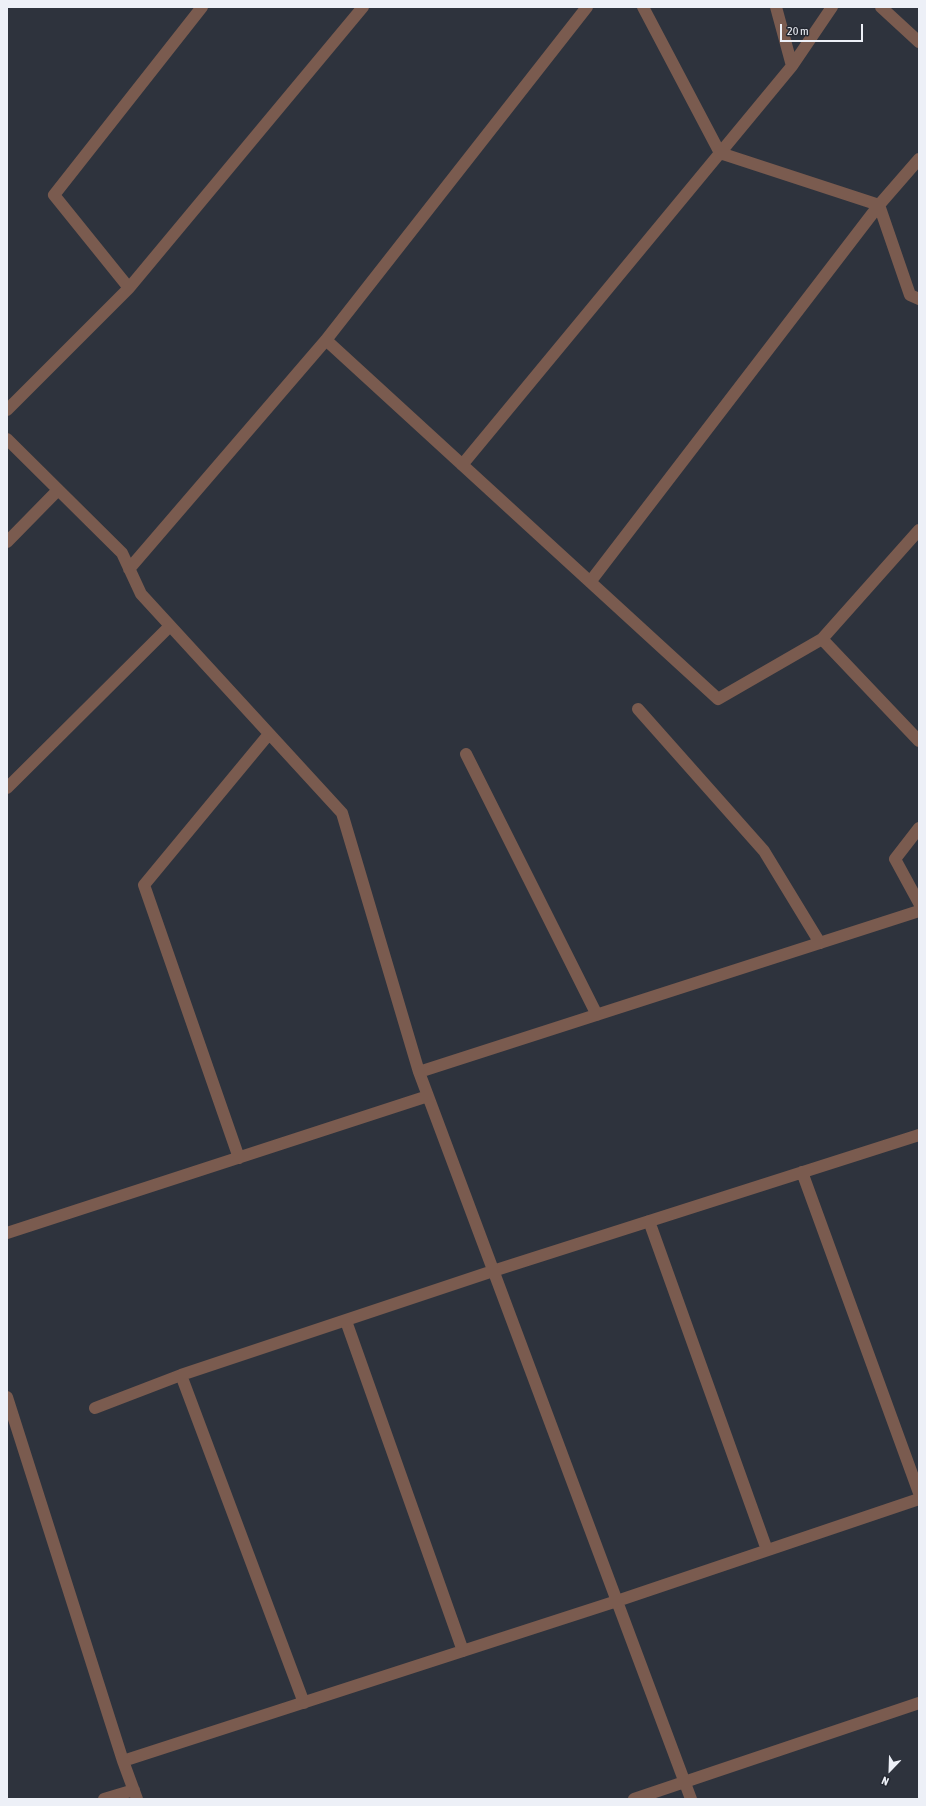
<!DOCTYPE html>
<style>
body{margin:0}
#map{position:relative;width:926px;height:1806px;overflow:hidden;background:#2e333d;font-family:"Asap Condensed",sans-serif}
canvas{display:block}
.frame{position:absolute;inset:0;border:8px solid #edf0f7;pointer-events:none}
.north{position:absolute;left:870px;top:1750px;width:40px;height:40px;-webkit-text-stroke:3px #252932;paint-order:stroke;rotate:203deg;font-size:11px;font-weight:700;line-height:16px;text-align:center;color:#edf0f7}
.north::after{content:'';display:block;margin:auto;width:14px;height:18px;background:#edf0f7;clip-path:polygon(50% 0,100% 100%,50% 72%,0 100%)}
.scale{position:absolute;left:780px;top:24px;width:83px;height:18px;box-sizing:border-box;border:2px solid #edf0f7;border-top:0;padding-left:5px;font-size:12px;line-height:14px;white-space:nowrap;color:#edf0f7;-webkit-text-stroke:3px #252932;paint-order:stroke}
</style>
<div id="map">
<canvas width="926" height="1806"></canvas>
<div class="frame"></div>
<div class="north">N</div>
<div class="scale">20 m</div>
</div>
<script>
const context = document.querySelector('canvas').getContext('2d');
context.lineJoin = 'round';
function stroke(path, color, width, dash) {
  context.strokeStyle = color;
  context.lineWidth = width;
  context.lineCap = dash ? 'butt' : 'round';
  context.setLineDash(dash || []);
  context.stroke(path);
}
stroke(new Path2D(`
 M643,7L720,153L879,205L910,295L919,299
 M776,7L792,66
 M881,7L919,42
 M129,288L54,195L202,7
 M326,340L718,699L822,639L919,530
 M7,410L129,288L363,7
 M7,439L122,553L141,594L342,813L419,1072L691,1799
 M462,465L792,66L832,7
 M7,542L58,490
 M129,569L326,340L587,7
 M590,582L879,205L919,159
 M822,639L919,741
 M638,709L764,851L820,943
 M466,754L597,1015
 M7,788L170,626
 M919,828L895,859L919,903
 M419,1072L919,911
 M239,1158L144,885L269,734
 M802,1172L919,1493
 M649,1221L767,1550
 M7,1233L428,1096
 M346,1321L463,1651
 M181,1375L304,1703
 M7,1397L123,1761
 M95,1408L181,1375L493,1271L919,1135
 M104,1799L134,1790
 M137,1799L123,1761L617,1601L919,1499
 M634,1799L919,1703`), '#7a5b4f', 12);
</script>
